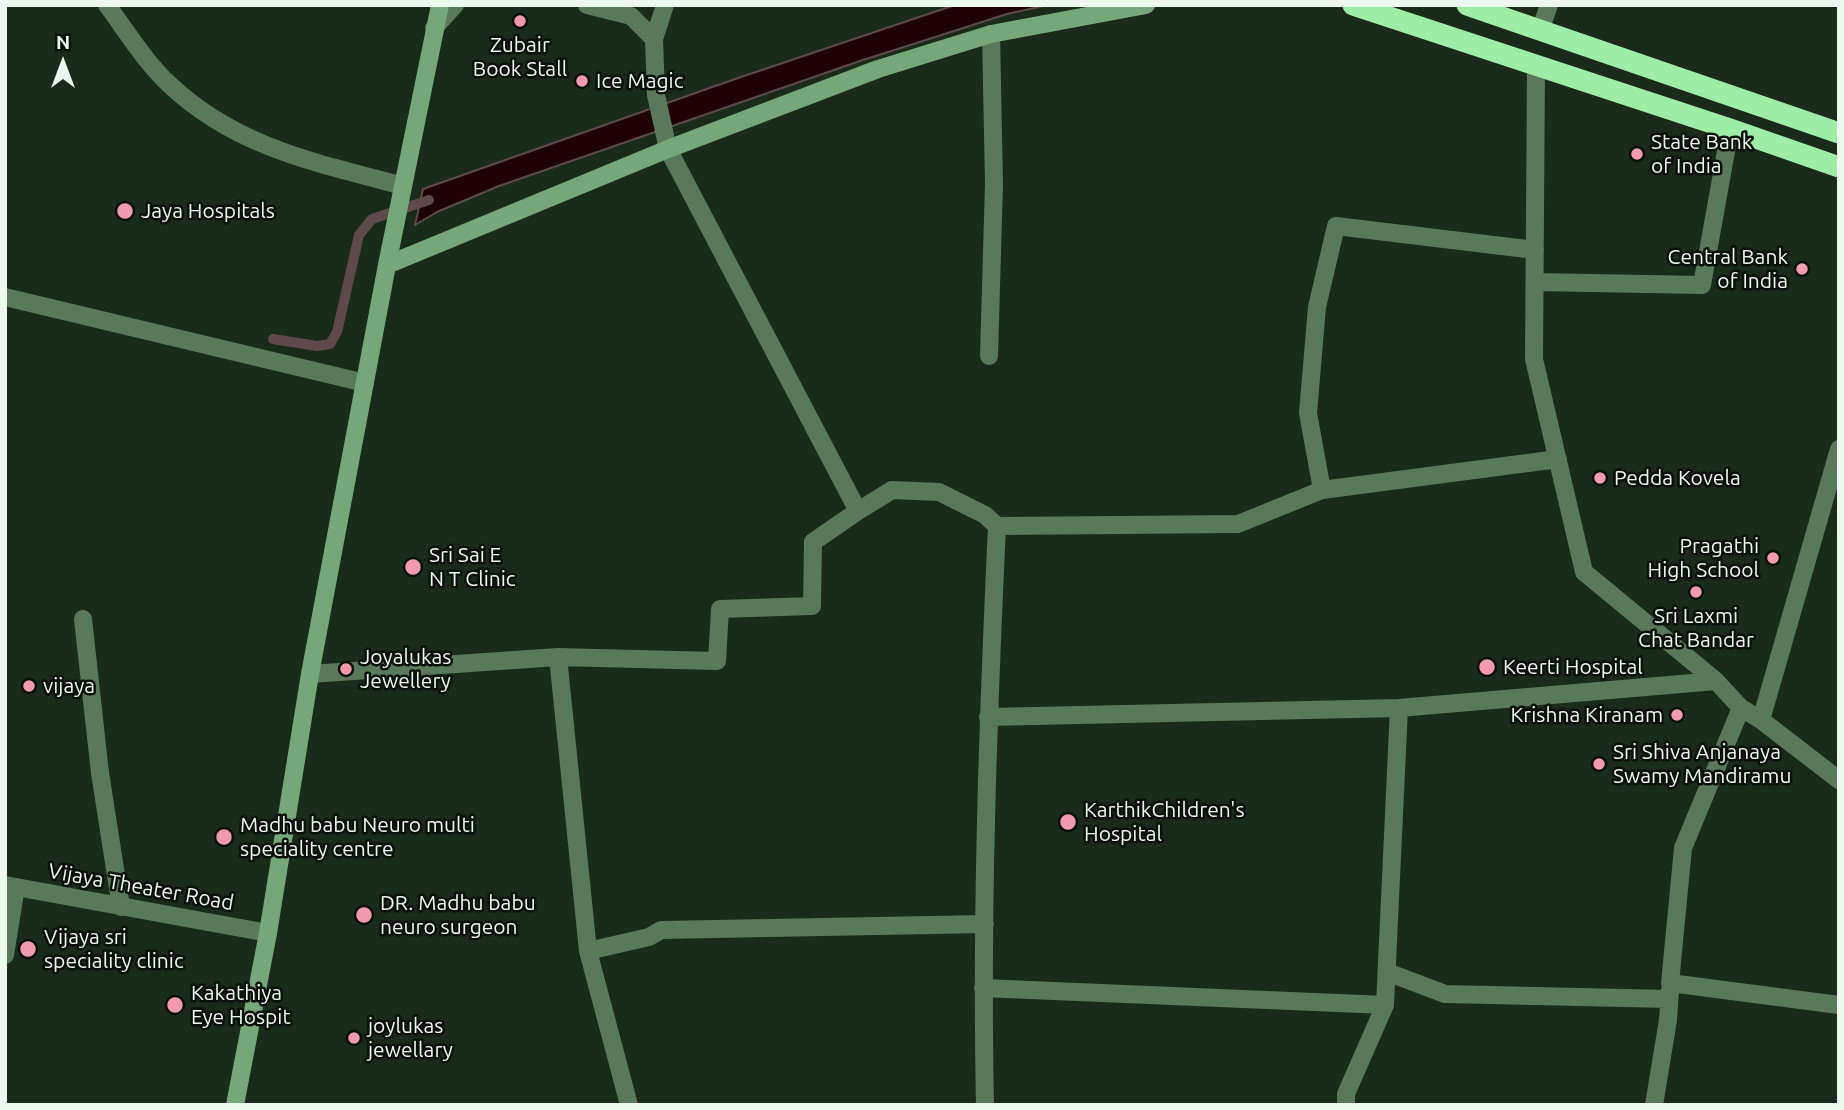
<!DOCTYPE html>
<style>
body{margin:0}
#map{position:relative;width:1844px;height:1110px;overflow:hidden;background:#1a2a1b;font-family:Ubuntu,sans-serif}
canvas{display:block}
.frame{position:absolute;inset:0;border:7px solid #edf8ee;pointer-events:none}
.north{position:absolute;left:28px;top:28px;width:70px;height:70px;-webkit-text-stroke:5px #0a100a;paint-order:stroke;rotate:0deg;font-size:19px;font-weight:700;line-height:28px;text-align:center;color:#edf8ee}
.north::after{content:'';display:block;margin:auto;width:24px;height:32px;background:#edf8ee;clip-path:polygon(50% 0,100% 100%,50% 72%,0 100%)}
</style>
<div id="map">
<canvas width="1844" height="1110"></canvas>
<div class="frame"></div>
<div class="north">N</div>
</div>
<script>
const context = document.querySelector('canvas').getContext('2d');
context.lineJoin = 'round';
function paint(path, color) {
  context.fillStyle = color;
  context.fill(path, 'evenodd');
}
function stroke(path, color, width, dash) {
  context.strokeStyle = color;
  context.lineWidth = width;
  context.lineCap = dash ? 'butt' : 'round';
  context.setLineDash(dash || []);
  context.stroke(path);
}
function label(font, color, halo, rows, align = 'center') {
  context.font = font + ' Ubuntu,sans-serif';
  context.lineWidth = 5;
  context.setLineDash([]);
  context.textBaseline = 'middle';
  context.strokeStyle = halo;
  context.fillStyle = color;
  for (const [text, x, y, turn = 0] of rows) {
    context.save();
    context.translate(x, y);
    context.rotate((+turn || 0) * Math.PI / 180);
    context.textAlign = isNaN(turn) ? turn : align;
    if (halo) context.strokeText(text, 0, 0);
    context.fillText(text, 0, 0);
    context.restore();
  }
}
const water = new Path2D(`
 M955,5H1048L1007,14L860,61L499,186L437,212L415,225L423,189L738,78Z`);
paint(water, '#200007');
stroke(water, '#5e4a4c', 2);
stroke(new Path2D(`
 M273,339L317,346L330,344L337,332L359,235L372,219L429,200`), '#5e4a4c', 10);
stroke(new Path2D(`
 M83,619L100,773L121,907`), '#5a785c', 18);
stroke(new Path2D(`
 M107,5C127,32 146,63 170,85C237,148 318,163 403,186
 M587,5L631,16L654,39
 M665,5L654,39L656,95L668,149L858,511L892,490L939,492L985,515L997,526C988,719 981,912 985,1105
 M434,28L455,5
 M1540,31L1549,5
 M1536,64L1534,359L1584,572L1716,681L1741,708L1761,720L1839,780
 M1535,250L1336,226L1317,307L1308,413L1322,490L1558,459
 M1535,282L1702,285L1730,129
 M5,297L365,383
 M989,356L994,184L991,34
 M997,526L1238,524L1322,490
 M558,657L588,951L629,1105
 M310,674L558,657L717,661L720,609L812,606L813,542L858,511
 M1741,708L1683,848L1670,983L1839,1005
 M988,717L1399,708L1716,681
 M1761,720L1839,449
 M5,885L268,933
 M588,951L649,937L661,930L985,924
 M5,955L16,887
 M1387,972L1445,994L1669,999
 M983,988L1385,1005
 M1346,1105V1094L1385,1005L1399,708
 M1654,1105L1668,1020L1670,990`), '#5a785c', 18);
stroke(new Path2D(`
 M387,265L668,149L878,69L991,34L1146,5
 M235,1105L268,933L310,674L387,265L440,5`), '#76a77a', 18);
stroke(new Path2D(`
 M1353,5L1730,129L1839,167
 M1467,5L1839,133`), '#9feca6', 21);
for (const [x, y, r, color] of [
 [520,21,7,"#f29aaf"],
 [582,81,7,"#f29aaf"],
 [1637,154,7,"#f29aaf"],
 [125,211,9,"#f29aaf"],
 [1802,269,7,"#f29aaf"],
 [1600,478,7,"#f29aaf"],
 [1773,558,7,"#f29aaf"],
 [413,567,9,"#f29aaf"],
 [1696,592,7,"#f29aaf"],
 [1487,667,9,"#f29aaf"],
 [346,669,7,"#f29aaf"],
 [29,686,7,"#f29aaf"],
 [1677,715,7,"#f29aaf"],
 [1599,764,7,"#f29aaf"],
 [1068,822,9,"#f29aaf"],
 [224,837,9,"#f29aaf"],
 [364,915,9,"#f29aaf"],
 [28,949,9,"#f29aaf"],
 [175,1005,9,"#f29aaf"],
 [354,1038,7,"#f29aaf"]
]) {
  const dot = new Path2D();
  dot.arc(x, y, r, 0, 2 * Math.PI);
  context.fillStyle = color;
  context.fill(dot);
  stroke(dot, '#0a100a', 2.5);
}
label('21px', '#edf8ee', '#0a100a', [
 ["Zubair",520,45,"center"],
 ["Book Stall",520,69,"center"],
 ["Ice Magic",596,81],
 ["State Bank",1651,142],
 ["of India",1651,166],
 ["Jaya Hospitals",141,211],
 ["Central Bank",1788,257,"right"],
 ["of India",1788,281,"right"],
 ["Pedda Kovela",1614,478],
 ["Pragathi",1759,546,"right"],
 ["High School",1759,570,"right"],
 ["Sri Sai E",429,555],
 ["N T Clinic",429,579],
 ["Sri Laxmi",1696,616,"center"],
 ["Chat Bandar",1696,640,"center"],
 ["Joyalukas",360,657],
 ["Jewellery",360,681],
 ["Keerti Hospital",1503,667],
 ["vijaya",43,686],
 ["Krishna Kiranam",1663,715,"right"],
 ["Sri Shiva Anjanaya",1613,752],
 ["Swamy Mandiramu",1613,776],
 ["KarthikChildren's",1084,810],
 ["Hospital",1084,834],
 ["Madhu babu Neuro multi",240,825],
 ["speciality centre",240,849],
 ["DR. Madhu babu",380,903],
 ["neuro surgeon",380,927],
 ["Vijaya sri",44,937],
 ["speciality clinic",44,961],
 ["Kakathiya",191,993],
 ["Eye Hospit",191,1017],
 ["joylukas",368,1026],
 ["jewellary",368,1050]
], 'left');
label('21px', '#edf8ee', '#0a100a', [
 ["Vijaya Theater Road",141,887,10]
]);
</script>
